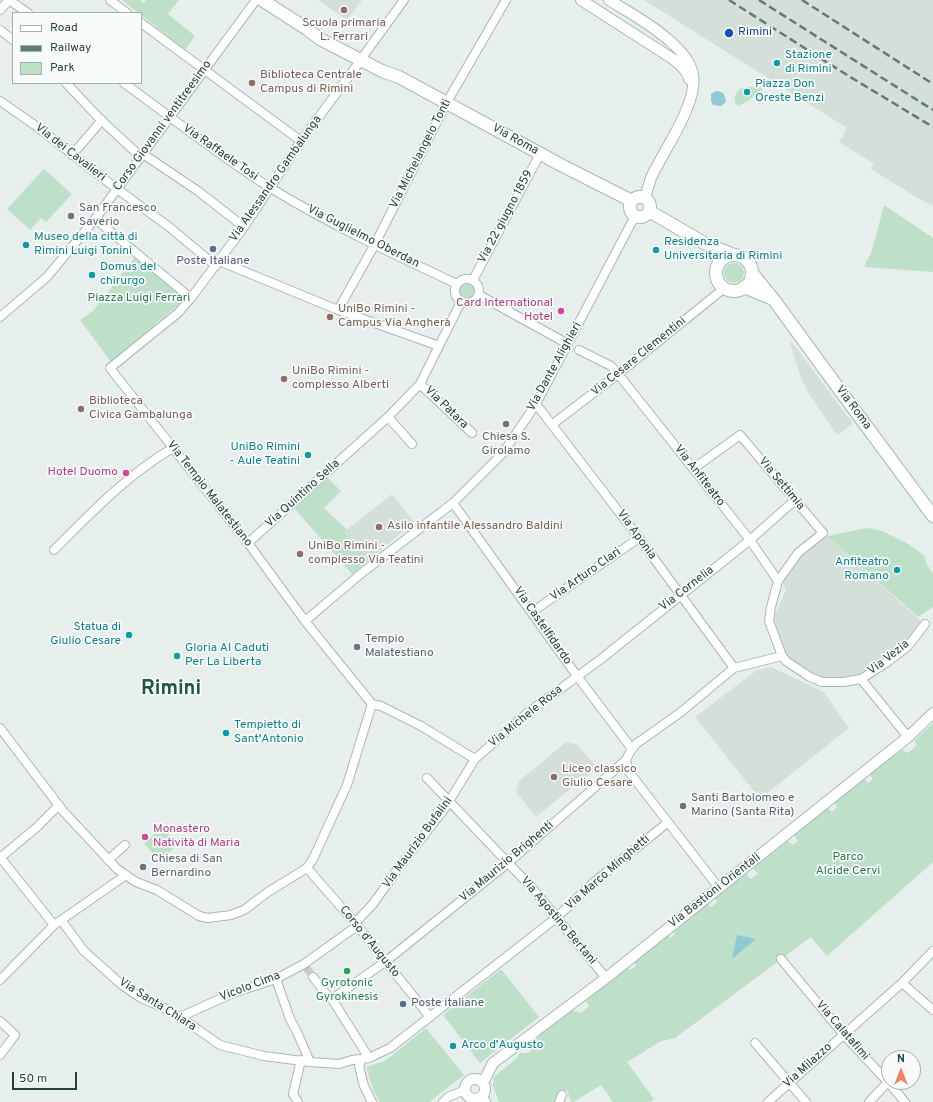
<!DOCTYPE html>
<meta charset="utf-8">
<style>
body{margin:0}
#map{position:relative;width:933px;height:1102px;overflow:hidden;background:#e6efeb;font-family:Overpass,sans-serif}
canvas{display:block}
.legend{position:absolute;left:12px;top:12px;width:130px;height:72px;box-sizing:border-box;background:#f7fbf9;border:1px solid #a3b1ad;margin:0;padding:5px 7px;list-style:none;font-size:12px;color:#24423a}
.legend li{display:flex;align-items:center;gap:8px;height:20px}
.legend b{width:20px;border:1px solid #a3b1ad}
.north{position:absolute;left:881px;top:1050px;width:40px;height:40px;box-sizing:border-box;background:#f7fbf9;border:1px solid #a3b1ad;border-radius:50%;rotate:0deg;font-size:11px;font-weight:700;line-height:16px;text-align:center;color:#24423a}
.north::after{content:'';display:block;margin:auto;width:14px;height:18px;background:#f4845f;clip-path:polygon(50% 0,100% 100%,50% 72%,0 100%)}
.scale{position:absolute;left:12px;top:1072px;width:65px;height:18px;box-sizing:border-box;border:2px solid #24423a;border-top:0;padding-left:5px;font-size:12px;line-height:14px;white-space:nowrap;color:#24423a;-webkit-text-stroke:3px #f7fbf9;paint-order:stroke}
</style>
<div id="map">
<canvas width="933" height="1102"></canvas>
<ul class="legend">
<li><b style="height:5px;background:#fff"></b>Road</li>
<li><b style="height:5px;background:#5f7d75"></b>Railway</li>
<li><b style="height:11px;background:#bfe0c8"></b>Park</li>
</ul>
<div class="north">N</div>
<div class="scale">50 m</div>
</div>
<script>
const context = document.querySelector('canvas').getContext('2d');
context.lineJoin = 'round';
function paint(path, color) {
  context.fillStyle = color;
  context.fill(path, 'evenodd');
}
function stroke(path, color, width, dash) {
  context.strokeStyle = color;
  context.lineWidth = width;
  context.lineCap = dash ? 'butt' : 'round';
  context.setLineDash(dash || []);
  context.stroke(path);
}
function label(font, color, halo, rows, align = 'center') {
  context.font = font + ' Overpass,sans-serif';
  context.lineWidth = 3.5;
  context.setLineDash([]);
  context.textBaseline = 'middle';
  context.strokeStyle = halo;
  context.fillStyle = color;
  for (const [text, x, y, turn = 0] of rows) {
    context.save();
    context.translate(x, y);
    context.rotate((+turn || 0) * Math.PI / 180);
    context.textAlign = isNaN(turn) ? turn : align;
    if (halo) context.strokeText(text, 0, 0);
    context.fillText(text, 0, 0);
    context.restore();
  }
}
paint(new Path2D(`
 M318,0H362L347,20Z
 M644,0H933V206L916,197L871,169L874,164L839,142L847,128Z
 M792,342L853,424L837,435L809,394L801,378L790,343Z
 M392,494L414,522L369,560L344,532Z
 M827,536L924,624L908,644L861,673L845,679L821,680L796,666L783,650L774,618L786,590L783,583L800,555Z
 M771,667L824,692L849,728L760,799L695,717L757,670Z
 M566,742L576,744L597,767L536,817L516,792L518,782Z`), '#d4dfda');
paint(new Path2D(`
 M122,0H140L144,3L146,0H179L168,14L195,36L185,50L141,15V13H138Z
 M747,87H759L763,89L748,101L738,106C732,101 735,93 740,89Z
 M44,169L72,194L46,222L41,218L30,230L7,209Z
 M884,205L933,238V272L864,267L872,251Z
 M136,256L185,299L111,362L80,320L93,311Z
 M724 273a10 10 0 1 1 20 0a10 10 0 1 1-20 0Z
 M458 291a9 9 0 1 1 18 0a9 9 0 1 1-18 0Z
 M328,478L341,491L324,508L347,530L344,532L369,560L352,574L294,508Z
 M867,528L882,531L905,542L924,555L927,565L933,574V607L918,617L827,536Z
 M933,723V862L827,956L811,937L675,1038L661,1041L627,1062L654,1099L650,1102H613L601,1085L573,1102H571L567,1090L562,1092L556,1102H499L493,1086L494,1077L516,1059L520,1053H528L532,1049L531,1043L569,1009L581,1013L589,1006L584,998L625,966L631,970L636,966L634,960L667,934L671,938L675,934L672,930L707,902L711,907L717,902L714,897L746,874L751,879L758,874L753,868L788,841L793,845L798,841L794,836L827,807L832,812L837,807L834,802L864,778L868,783L873,779L869,774L902,750L908,753L917,745L914,741Z
 M161,827L178,844L161,861L144,844Z
 M501,969L539,1017L480,1063C467,1047 456,1031 443,1015Z
 M426,1028L464,1075L429,1102H380L374,1092L366,1067L385,1061Z`), '#bfe0c8');
paint(new Path2D(`
 M717,91L721,92L724,94L726,102L721,106L713,105L711,101V94L714,92Z
 M737,935L756,939L732,959Z`), '#8ec9d4');
stroke(new Path2D(`
 M306,967L313,977`), '#bfccc8', 8, [8, 4]);
const minor = new Path2D(`
 M9,0L28,13
 M110,0L127,13
 M0,10L9,0
 M141,23L301,141
 M0,30L13,40
 M364,55L404,0
 M361,60L301,141L244,227L191,298L178,313L110,368L248,543L305,621L372,704
 M66,83L100,119L141,157
 M124,83C172,118 219,155 269,187C329,224 393,254 457,284
 M0,101L36,126L117,189L168,226L216,266
 M143,154L198,191L244,227
 M72,155L102,120
 M95,219L191,298
 M219,261L338,310L439,346
 M455 291a12 12 0 1 1 24 0a12 12 0 1 1-24 0Z
 M473,280L540,154
 M479,295L568,344
 M338,310L375,244L447,102L506,0
 M0,317L47,277L95,219L256,0
 M579,350L611,366L618,374L750,540L778,581
 M420,384L472,433
 M536,404L639,538L734,668
 M388,417L412,444
 M553,424L618,374L722,290L723,287
 M693,469L740,435L823,533L798,553L778,581L771,607L769,621L782,656L786,661L810,677L822,682H843L861,679L886,663L908,646L925,624
 M453,503L577,676L632,749
 M248,543L388,417L420,384L461,302
 M54,550C90,514 129,473 173,448
 M532,612L639,538
 M305,621L363,572L453,503L503,453L536,404L635,216
 M861,679L908,737
 M372,704L381,706L421,726L475,759
 M0,728L63,811L117,869L136,882L157,890L199,916L208,918L231,915L244,910L268,892L307,868L313,859L347,785L372,704
 M427,778L533,889L606,978
 M0,857L54,925
 M0,858L37,827L59,805
 M108,860L125,845
 M307,868L355,923L430,1017
 M719,888L629,772L626,760L630,752L636,744L681,712L734,668L782,656
 M61,920L84,951L122,985L141,998L164,1008L180,1017L220,1045L264,1056L310,1062L339,1064L352,1060L369,1058L390,1048L556,918L593,883L667,823
 M355,923L373,904L400,866L445,808L475,759L526,714L601,659L750,540L795,500
 M781,959L844,1035L888,1082L905,1102
 M313,977L327,995L332,999L369,1058
 M276,979L290,1019L297,1032L310,1062
 M0,980L54,925L126,875
 M902,983L933,1010
 M332,999L385,962L508,863L626,760
 M180,1017L233,993L276,979L304,964L357,926
 M0,1021L15,1035L0,1055
 M755,1043L806,1102
 M362,1059L359,1066L364,1086L372,1102
 M483,1095L486,1102
 M298,1102L293,1094L301,1060
 M443,1102L448,1097L465,1090
 M559,1102L562,1095
 M768,1102L902,983L933,951
 M869,1102L888,1082`);
const tertiary = new Path2D(`
 M581,0L673,59C680,65 687,70 689,79
 M609,0C630,13 654,26 672,43C681,51 691,62 693,75C698,104 663,151 651,178C649,184 647,191 645,198
 M465 1089a10 10 0 1 1 20 0a10 10 0 1 1-20 0Z
 M482,1082L485,1079L493,1063L606,978L908,737L933,713`);
const secondary = new Path2D(`
 M262,0L307,29L320,39L382,71L399,77L561,165L632,201
 M630 207a10 10 0 1 1 20 0a10 10 0 1 1-20 0Z
 M649,211L704,243L734,255
 M716 273a18 18 0 1 1 36 0a18 18 0 1 1-36 0Z
 M752,273L774,300L836,385L933,516
 M744,287L773,299`);
stroke(minor, '#a8b8b2', 10);
stroke(tertiary, '#a8b8b2', 12);
stroke(secondary, '#a4bbb3', 14);
stroke(minor, '#fff', 8);
stroke(tertiary, '#fff', 10);
stroke(secondary, '#fff', 12);
stroke(new Path2D(`
 M729,0L847,75L933,127
 M759,0L933,110
 M802,0L933,84`), '#5f7d75', 2.5, [8, 4]);
for (const [x, y, r, color] of [
 [344,10,4,"#8d6e63"],
 [729,33,5,"#1a4fb4"],
 [777,63,4,"#0f9aa8"],
 [252,83,4,"#8d6e63"],
 [747,92,4,"#0f9aa8"],
 [71,216,4,"#6b7280"],
 [26,245,4,"#0f9aa8"],
 [213,249,4,"#5c6f8a"],
 [656,250,4,"#0f9aa8"],
 [92,275,4,"#0f9aa8"],
 [561,311,4,"#d1479c"],
 [330,317,4,"#8d6e63"],
 [284,379,4,"#8d6e63"],
 [81,409,4,"#8d6e63"],
 [506,424,4,"#6b7280"],
 [308,455,4,"#0f9aa8"],
 [126,473,4,"#d1479c"],
 [379,527,4,"#8d6e63"],
 [300,554,4,"#8d6e63"],
 [897,570,4,"#0f9aa8"],
 [129,635,4,"#0f9aa8"],
 [357,647,4,"#6b7280"],
 [177,656,4,"#0f9aa8"],
 [226,733,4,"#0f9aa8"],
 [554,777,4,"#8d6e63"],
 [683,806,4,"#6b7280"],
 [145,837,4,"#d1479c"],
 [143,867,4,"#6b7280"],
 [347,971,4,"#2e9e5b"],
 [403,1004,4,"#5c6f8a"],
 [453,1046,4,"#0f9aa8"]
]) {
  const dot = new Path2D();
  dot.arc(x, y, r, 0, 2 * Math.PI);
  context.fillStyle = color;
  context.fill(dot);
  stroke(dot, '#f7fbf9', 1.5);
}
label('12px', '#785e54', '#f7fbf9', [
 ["Scuola primaria",344,24,"center"],
 ["L. Ferrari",344,38,"center"],
 ["Biblioteca Centrale",260,76],
 ["Campus di Rimini",260,90],
 ["UniBo Rimini -",338,310],
 ["Campus Via Angherà",338,324],
 ["UniBo Rimini -",292,372],
 ["complesso Alberti",292,386],
 ["Biblioteca",89,402],
 ["Civica Gambalunga",89,416],
 ["Asilo infantile Alessandro Baldini",387,527],
 ["UniBo Rimini -",308,547],
 ["complesso Via Teatini",308,561],
 ["Liceo classico",562,770],
 ["Giulio Cesare",562,784]
], 'left');
label('12px', '#164399', '#f7fbf9', [
 ["Rimini",738,33]
], 'left');
label('12px', '#0d838f', '#f7fbf9', [
 ["Stazione",785,56],
 ["di Rimini",785,70],
 ["Piazza Don",755,85],
 ["Oreste Benzi",755,99],
 ["Museo della città di",34,238],
 ["Rimini Luigi Tonini",34,252],
 ["Residenza",664,243],
 ["Universitaria di Rimini",664,257],
 ["Domus del",100,268],
 ["chirurgo",100,282],
 ["UniBo Rimini",300,448,"right"],
 ["- Aule Teatini",300,462,"right"],
 ["Anfiteatro",889,563,"right"],
 ["Romano",889,577,"right"],
 ["Statua di",121,628,"right"],
 ["Giulio Cesare",121,642,"right"],
 ["Gloria Al Caduti",185,649],
 ["Per La Liberta",185,663],
 ["Tempietto di",234,726],
 ["Sant'Antonio",234,740],
 ["Arco d'Augusto",461,1046]
], 'left');
label('12px', '#24423a', '#f7fbf9', [
 ["Corso Giovanni ventitreesimo",163,126,-54],
 ["Via Roma",515,140,29],
 ["Via dei Cavalieri",70,153,38],
 ["Via Raffaele Tosi",220,153,35],
 ["Via Michelangelo Tonti",421,154,-63],
 ["Via Alessandro Gambalunga",276,179,-55],
 ["Via 22 giugno 1859",506,217,-62],
 ["Via Guglielmo Oberdan",363,237,27],
 ["Via Cesare Clementini",639,357,-39],
 ["Via Dante Alighieri",555,367,-61],
 ["Via Patara",446,408,44],
 ["Via Roma",853,408,53],
 ["Via Anfiteatro",699,476,52],
 ["Via Settimia",781,484,50],
 ["Via Tempio Malatestiano",209,494,52],
 ["Via Quintino Sella",303,494,-42],
 ["Via Aponia",636,535,54],
 ["Via Arturo Clari",586,575,-35],
 ["Via Cornelia",687,589,-38],
 ["Via Castelfidardo",542,626,55],
 ["Via Vezia",889,658,-38],
 ["Via Michele Rosa",526,717,-39],
 ["Via Maurizio Bufalini",418,843,-54],
 ["Via Maurizio Brighenti",507,862,-40],
 ["Via Marco Minghetti",608,873,-41],
 ["Via Bastioni Orientali",715,891,-38],
 ["Via Agostino Bertani",558,921,50],
 ["Corso d'Augusto",369,942,51],
 ["Vicolo Cima",250,987,-21],
 ["Via Santa Chiara",157,1005,32],
 ["Via Calatafimi",842,1031,49],
 ["Via Milazzo",808,1066,-42]
]);
label('12px', '#5b616d', '#f7fbf9', [
 ["San Francesco",79,209],
 ["Saverio",79,223],
 ["Chiesa S.",506,438,"center"],
 ["Girolamo",506,452,"center"],
 ["Tempio",365,640],
 ["Malatestiano",365,654],
 ["Santi Bartolomeo e",691,799],
 ["Marino (Santa Rita)",691,813],
 ["Chiesa di San",151,860],
 ["Bernardino",151,874]
], 'left');
label('12px', '#4e5e75', '#f7fbf9', [
 ["Poste Italiane",213,262],
 ["Poste italiane",411,1004,"left"]
]);
label('12px', '#2d7a4b', '#f7fbf9', [
 ["Piazza Luigi Ferrari",139,299],
 ["Parco",848,858],
 ["Alcide Cervi",848,872]
]);
label('12px', '#b23c85', '#f7fbf9', [
 ["Card International",553,304],
 ["Hotel",553,318],
 ["Hotel Duomo",118,473],
 ["Monastero",153,830,"left"],
 ["Natività di Maria",153,844,"left"]
], 'right');
label('12px', '#27864d', '#f7fbf9', [
 ["Gyrotonic",347,984],
 ["Gyrokinesis",347,998]
]);
label('bold 20px', '#1f5548', '#f7fbf9', [
 ["Rimini",171,690]
]);
</script>
